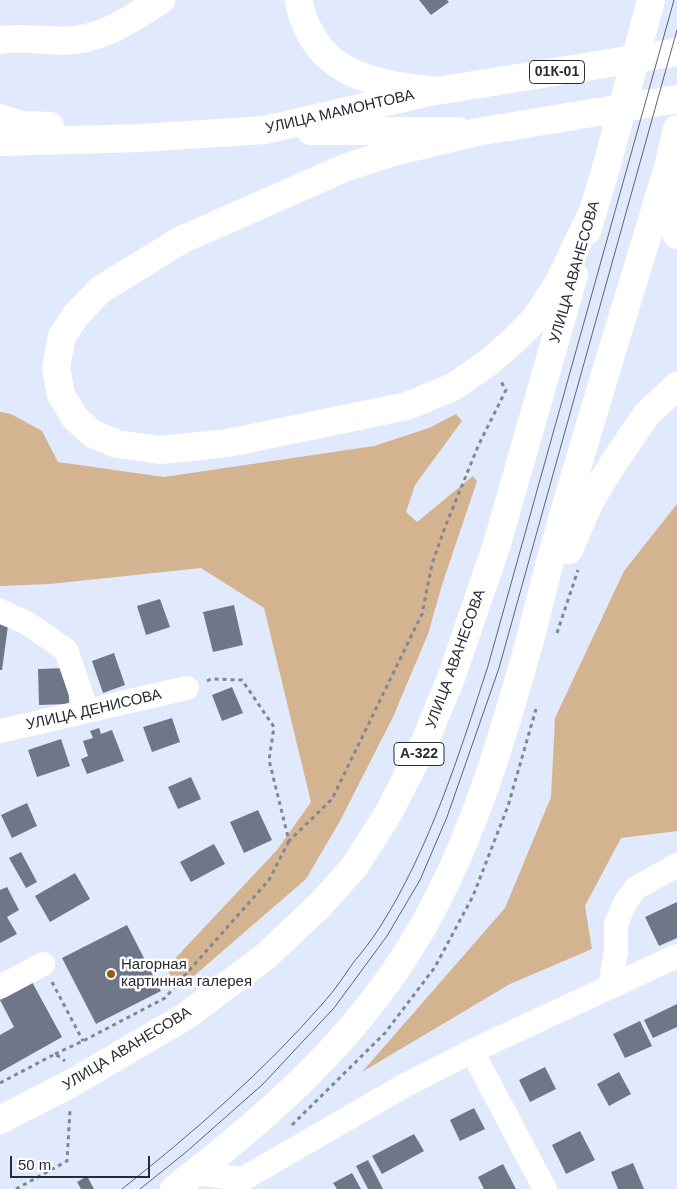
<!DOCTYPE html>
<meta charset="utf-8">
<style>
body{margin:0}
#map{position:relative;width:677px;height:1189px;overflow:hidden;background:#e1e9fc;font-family:Helvetica,sans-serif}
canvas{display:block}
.scale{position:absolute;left:10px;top:1156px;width:140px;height:22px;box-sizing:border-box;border:2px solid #282b32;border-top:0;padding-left:6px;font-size:15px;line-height:18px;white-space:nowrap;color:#282b32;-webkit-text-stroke:4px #fff;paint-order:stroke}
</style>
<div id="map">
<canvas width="677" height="1189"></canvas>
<div class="scale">50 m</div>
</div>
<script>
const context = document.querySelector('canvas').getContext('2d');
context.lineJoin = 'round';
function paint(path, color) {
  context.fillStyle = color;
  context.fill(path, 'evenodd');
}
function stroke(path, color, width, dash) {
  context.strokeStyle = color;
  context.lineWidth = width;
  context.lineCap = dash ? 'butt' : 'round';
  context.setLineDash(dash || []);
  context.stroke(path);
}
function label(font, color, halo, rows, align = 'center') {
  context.font = font + ' Helvetica,sans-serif';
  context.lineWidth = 5;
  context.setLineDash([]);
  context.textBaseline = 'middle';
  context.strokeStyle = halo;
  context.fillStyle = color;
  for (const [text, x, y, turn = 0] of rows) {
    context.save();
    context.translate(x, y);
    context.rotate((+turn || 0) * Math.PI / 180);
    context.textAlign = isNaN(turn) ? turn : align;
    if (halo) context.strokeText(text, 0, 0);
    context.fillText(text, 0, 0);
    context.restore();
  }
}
paint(new Path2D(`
 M0,412L11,414L42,431L58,462L164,477L374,446L429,428L456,414L462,421L415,485L406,512L417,522L473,476L477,481L442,585L428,634L393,717L340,821L306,879L188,981L174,985L167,967L277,850L311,802L264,608L201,568L50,584L0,586Z
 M677,504V831L621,838L585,906L592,949L510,984L362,1072L505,908L551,797L555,718L624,571Z`), '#d4b490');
paint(new Path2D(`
 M419,0H447L449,2L431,15Z
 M160,599L170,627L146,635L137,606Z
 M234,605L243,645L213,652L203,612Z
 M0,617L9,618L2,670H0Z
 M114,653L125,685L103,693L92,661Z
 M68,668L69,704L39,705L38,669Z
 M232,687L243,713L222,721L212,695Z
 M172,718L180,742L152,752L143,727Z
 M99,728L101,734L112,730L124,761L87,774L81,759L88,756L83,741L93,738L90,731Z
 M61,739L70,766L37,777L28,750Z
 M191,777L201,799L178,809L168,787Z
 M27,803L37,826L12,838L1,815Z
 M258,810L272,840L244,853L230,822Z
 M214,844L225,864L191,882L180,862Z
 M21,852L37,882L26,888L9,858Z
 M75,873L90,899L50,922L35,896Z
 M7,887L19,910L7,917L17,934L0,943V890Z
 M677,902V938L659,946L645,917Z
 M127,925L161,991L96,1024L62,958Z
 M32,982L62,1037L0,1072V1035L14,1027L0,1000Z
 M677,1004V1027L653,1038L644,1020Z
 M640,1021L652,1046L625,1058L613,1034Z
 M545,1067L556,1089L530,1102L519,1080Z
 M619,1072L631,1094L609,1106L597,1084Z
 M474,1108L485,1129L460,1141L450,1120Z
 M580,1131L595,1160L566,1174L552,1145Z
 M414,1134L424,1151L382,1174L372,1156Z
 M368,1160L383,1189H368L356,1166Z
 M633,1163L644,1189H618L611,1172Z
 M503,1164L516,1189H484L478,1177Z
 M352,1173L361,1189H337L333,1183Z
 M87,1176L94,1189H81L77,1182Z`), '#6f7687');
stroke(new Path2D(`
 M557,633L578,570
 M207,681L211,679L242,680L274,727L269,760L289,841L332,799L422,614L432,564L445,527L479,444L506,390L500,380
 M52,982L83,1041
 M55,1054L83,1041L165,998L269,880L289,841
 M0,1083L55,1054L65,1061
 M292,1125L385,1033L435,967L473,896L508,806L536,709
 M16,1189L67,1161L70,1110`), '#818693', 3, [4, 4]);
stroke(new Path2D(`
 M0,611L27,623L66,650L87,711
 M0,731L187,688
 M610,986L616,951V924L625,903L636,888L677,865
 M0,987L43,964
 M472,1051L545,1189
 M195,1173L243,1179L402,1087L472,1051L677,956`), '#fff', 24);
stroke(new Path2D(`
 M0,40C20,37 42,40 62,41C100,41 130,20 161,0
 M0,118L22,125L50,126
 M311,131H458
 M0,142L140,138L265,130L434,91`), '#fff', 28);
stroke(new Path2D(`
 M299,0C300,11 303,19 308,29C332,80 386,85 437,91L677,52
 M667,186L666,209L677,235
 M592,213L559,282L535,319L512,342L488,363L453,387L407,406L228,443L161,450L117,444L93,434L75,418L61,395L56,367L62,336L76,315L100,290L181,240L347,167L394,152L477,132L677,99
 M587,231L608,161L651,0
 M569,550L589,503L614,462L647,414L677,386
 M0,1120L72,1083L186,1016L266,956L320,905L355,866L389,812L423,746L451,678L497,544L574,275
 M174,1189C264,1120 350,1045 410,948C466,859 499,751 527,650C537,616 544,581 554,548C590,420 630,294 668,167L677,129`), '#fff', 28);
stroke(new Path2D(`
 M122,1189C194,1132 263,1072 324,1002C335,990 344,976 353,963C362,952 371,941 378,930C429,851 459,755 488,666L674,0
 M140,1189L185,1153L263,1084L334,1008L387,936L420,880L447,817L499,668L677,30`), '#5f636e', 1);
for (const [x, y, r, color] of [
 [111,974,5,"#935e13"]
]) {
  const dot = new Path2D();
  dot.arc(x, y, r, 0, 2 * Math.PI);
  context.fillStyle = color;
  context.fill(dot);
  stroke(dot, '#fff', 2);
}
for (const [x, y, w] of [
 [557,72,55],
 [419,754,50]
]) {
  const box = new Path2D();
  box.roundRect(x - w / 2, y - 11.5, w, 23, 4);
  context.fillStyle = '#fff';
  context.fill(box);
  stroke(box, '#282b32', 1);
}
label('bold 14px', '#282b32', null, [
 ["01К-01",557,72],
 ["А-322",419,754]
]);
label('15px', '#282b32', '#fff', [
 ["УЛИЦА МАМОНТОВА",340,112,-13],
 ["УЛИЦА АВАНЕСОВА",575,272,-74],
 ["УЛИЦА АВАНЕСОВА",456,659,-70],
 ["УЛИЦА ДЕНИСОВА",94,710,-13],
 ["УЛИЦА АВАНЕСОВА",127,1049,-31]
]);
label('15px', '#282b32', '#fff', [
 ["Нагорная",121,965],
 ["картинная галерея",121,982]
], 'left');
</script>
